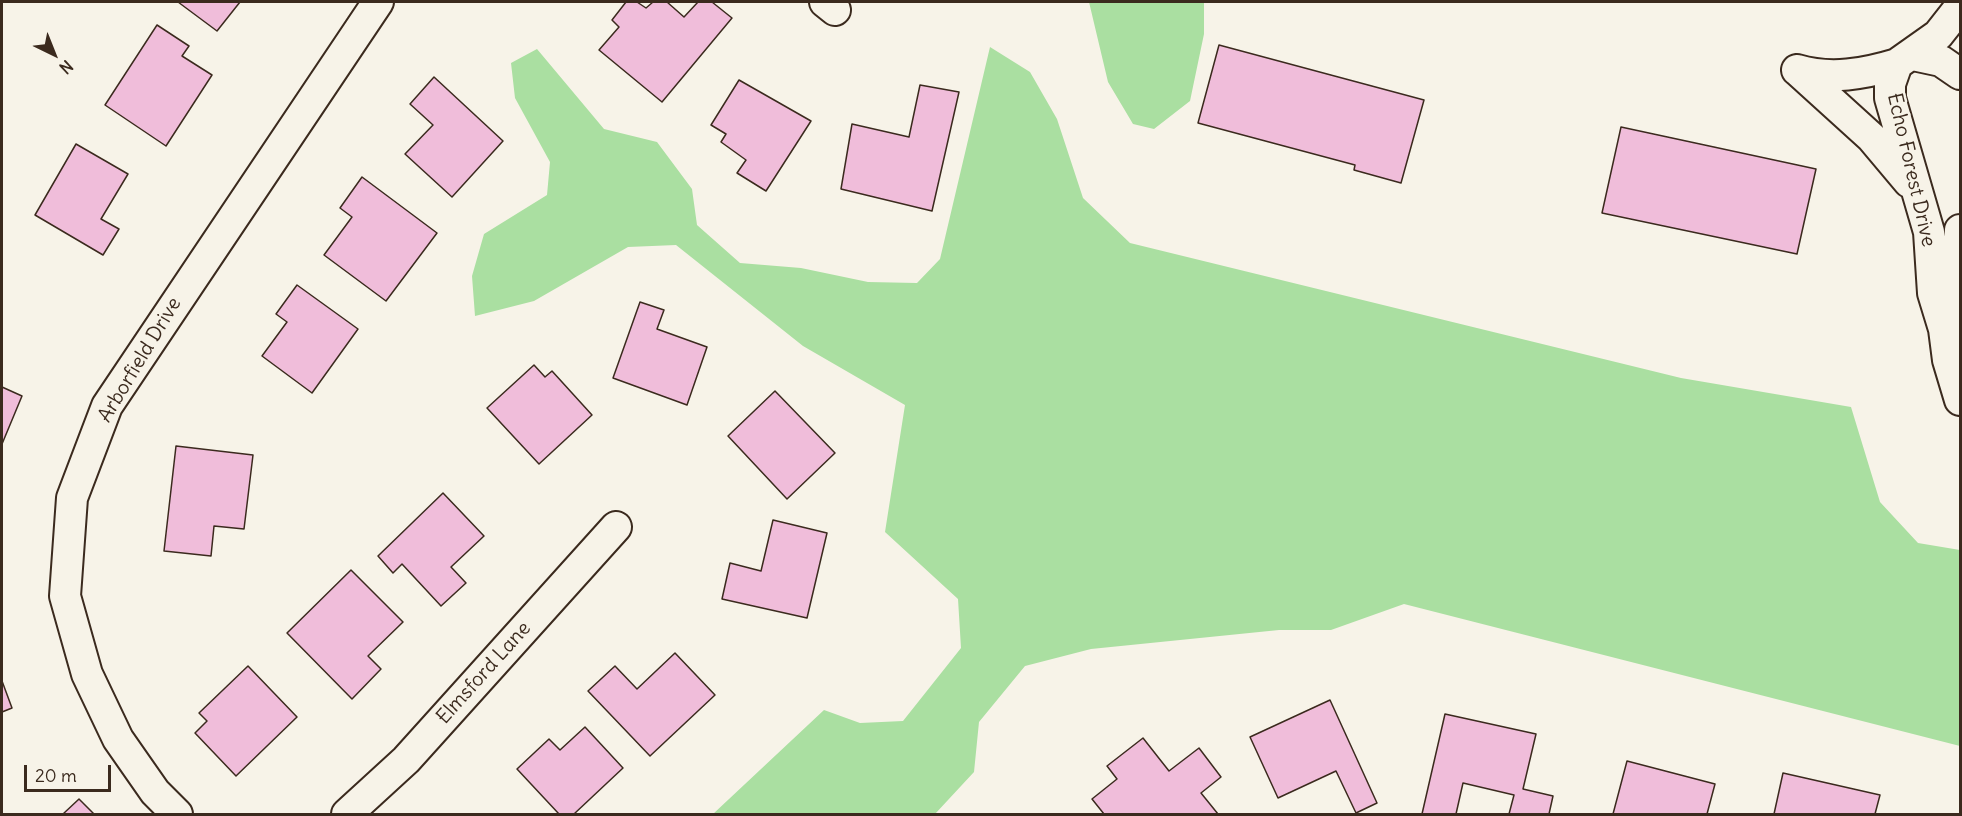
<!DOCTYPE html>
<style>
body{margin:0}
#map{position:relative;width:1962px;height:816px;overflow:hidden;background:#f7f3e8;font-family:Delius,sans-serif}
canvas{display:block}
.frame{position:absolute;inset:0;border:3px solid #3b2a1e;pointer-events:none}
.north{position:absolute;left:24px;top:24px;width:60px;height:60px;-webkit-text-stroke:4px #f7f3e8;paint-order:stroke;rotate:137deg;font-size:16px;font-weight:700;line-height:24px;text-align:center;color:#3b2a1e}
.north::after{content:'';display:block;margin:auto;width:21px;height:27px;background:#3b2a1e;clip-path:polygon(50% 0,100% 100%,50% 72%,0 100%)}
.scale{position:absolute;left:24px;top:765px;width:87px;height:27px;box-sizing:border-box;border:3px solid #3b2a1e;border-top:0;padding-left:8px;font-size:18px;line-height:21px;white-space:nowrap;color:#3b2a1e;-webkit-text-stroke:4px #f7f3e8;paint-order:stroke}
</style>
<div id="map">
<canvas width="1962" height="816"></canvas>
<div class="frame"></div>
<div class="north">N</div>
<div class="scale">20 m</div>
</div>
<script>
const context = document.querySelector('canvas').getContext('2d');
context.lineJoin = 'round';
function paint(path, color) {
  context.fillStyle = color;
  context.fill(path, 'evenodd');
}
function stroke(path, color, width, dash) {
  context.strokeStyle = color;
  context.lineWidth = width;
  context.lineCap = dash ? 'butt' : 'round';
  context.setLineDash(dash || []);
  context.stroke(path);
}
function label(font, color, halo, rows, align = 'center') {
  context.font = font + ' Delius,sans-serif';
  context.lineWidth = 5;
  context.setLineDash([]);
  context.textBaseline = 'middle';
  context.strokeStyle = halo;
  context.fillStyle = color;
  for (const [text, x, y, turn = 0] of rows) {
    context.save();
    context.translate(x, y);
    context.rotate((+turn || 0) * Math.PI / 180);
    context.textAlign = isNaN(turn) ? turn : align;
    if (halo) context.strokeText(text, 0, 0);
    context.fillText(text, 0, 0);
    context.restore();
  }
}
paint(new Path2D(`
 M1089,2H1204V34L1190,101L1154,129L1133,124L1108,82Z
 M990,47L1030,72L1057,119L1083,198L1130,243L1681,378L1851,407L1880,502L1918,543L1960,550V746L1404,604L1331,630H1279L1091,649L1025,666L979,722L974,772L935,814H713L824,710L860,723L903,721L961,648L958,599L885,532L905,405L803,346L676,245L628,247L534,301L475,316L472,276L484,234L547,195L550,162L515,98L511,63L537,49L604,129L657,142L692,189L697,225L740,263L801,268L868,282L917,283L940,259Z`), '#aadfa1');
const building = new Path2D(`
 M178,2H240L217,31Z
 M626,2H637L646,8L653,2H667L684,17L698,2H712L732,18L662,102L599,50L619,27L612,20Z
 M157,25L189,46L182,56L212,75L166,146L105,105Z
 M1219,45L1424,100L1401,183L1354,170L1355,165L1198,123Z
 M434,77L503,141L452,197L405,154L433,125L410,104Z
 M739,80L811,121L766,191L737,173L746,160L721,142L726,134L711,125Z
 M920,85L959,92L932,211L841,189L852,124L909,137Z
 M1621,127L1816,169L1797,254L1602,213Z
 M76,144L128,174L101,219L119,229L103,255L35,215Z
 M362,177L437,233L386,301L324,255L352,217L340,208Z
 M297,285L358,329L312,393L262,356L287,322L276,314Z
 M640,302L664,310L657,329L707,347L687,405L613,378Z
 M534,365L545,377L552,371L592,415L539,464L487,408Z
 M2,387L22,396L2,444Z
 M775,391L835,453L787,499L728,436Z
 M176,446L253,455L244,529L214,526L211,556L164,551Z
 M443,493L484,536L451,567L466,583L441,606L402,564L393,573L378,556Z
 M773,520L827,533L807,618L722,599L730,563L761,571Z
 M351,570L403,622L368,656L381,669L352,699L287,633Z
 M675,653L715,695L650,756L588,691L615,666L637,689Z
 M248,666L297,717L236,776L195,733L207,721L199,713Z
 M2,681L12,708L2,712Z
 M1330,700L1377,803L1356,813L1336,771L1278,798L1250,737Z
 M1445,714L1536,734L1523,789L1553,796L1549,814H1509L1514,795L1463,783L1456,814H1422Z
 M585,727L623,768L574,814H559L517,769L549,739L560,750Z
 M1143,738L1169,771L1199,748L1221,777L1201,793L1218,814H1104L1092,799L1117,779L1107,766Z
 M1627,761L1715,784L1707,814H1613Z
 M1783,773L1880,795L1875,814H1774Z
 M79,799L94,814H63Z`);
paint(building, '#f0bdda');
stroke(building, '#3b2a1e', 1.5);
const street = new Path2D(`
 M825,2L835,10
 M1960,7L1938,35L1897,64L1890,84V98L1929,232L1933,293L1944,329L1948,360L1960,400
 M1913,55L1941,61L1960,74
 M1797,70L1872,138L1909,182
 M1797,70C1831,80 1864,74 1897,64
 M1944,329L1954,294L1960,230
 M177,814L155,792L118,739L87,674L65,596L72,498L107,406L378,2
 M347,814L406,760L616,527`);
stroke(street, '#3b2a1e', 34);
stroke(street, '#f7f3e8', 30);
label('20px', '#3b2a1e', '#f7f3e8', [
 ["Echo Forest Drive",1911,170,77],
 ["Arborfield Drive",140,360,-59],
 ["Elmsford Lane",484,673,-48]
]);
</script>
